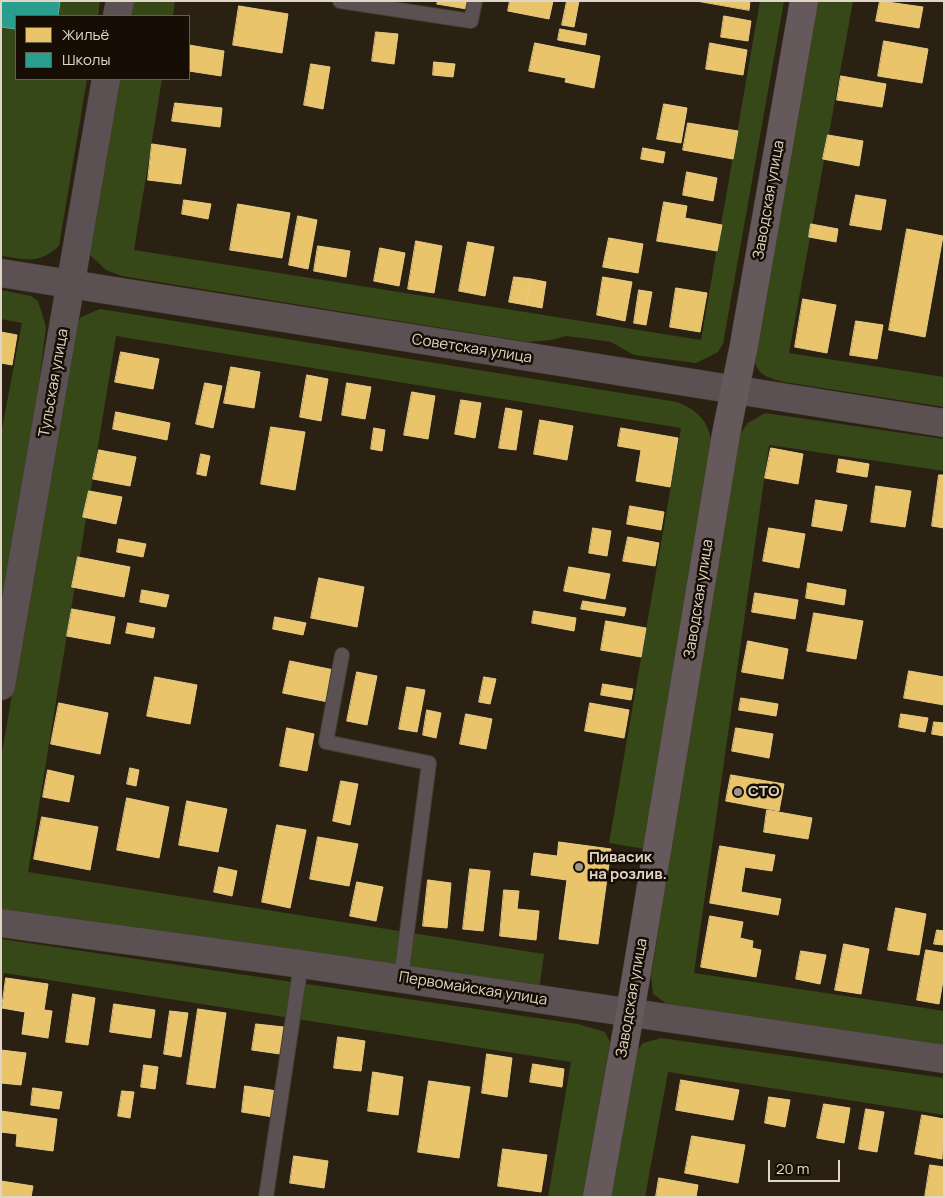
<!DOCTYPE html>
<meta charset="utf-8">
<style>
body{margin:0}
#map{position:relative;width:945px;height:1198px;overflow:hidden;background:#2a2113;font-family:Manrope,sans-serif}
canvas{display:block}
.frame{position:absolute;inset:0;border:2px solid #e0d5c6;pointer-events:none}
.legend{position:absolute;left:15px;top:15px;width:175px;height:65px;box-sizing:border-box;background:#160e04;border:1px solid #675e52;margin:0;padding:6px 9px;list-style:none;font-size:15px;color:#e0d5c6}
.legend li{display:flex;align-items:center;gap:10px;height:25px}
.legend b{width:25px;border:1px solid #675e52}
.scale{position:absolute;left:768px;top:1160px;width:72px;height:22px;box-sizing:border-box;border:2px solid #e0d5c6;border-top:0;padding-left:6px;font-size:15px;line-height:18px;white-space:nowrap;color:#e0d5c6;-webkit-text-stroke:4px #160e04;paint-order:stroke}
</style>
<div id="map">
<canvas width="945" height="1198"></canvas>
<div class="frame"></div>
<ul class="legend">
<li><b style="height:14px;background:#e9c46a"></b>Жильё</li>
<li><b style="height:14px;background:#2a9d8f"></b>Школы</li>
</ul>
<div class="scale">20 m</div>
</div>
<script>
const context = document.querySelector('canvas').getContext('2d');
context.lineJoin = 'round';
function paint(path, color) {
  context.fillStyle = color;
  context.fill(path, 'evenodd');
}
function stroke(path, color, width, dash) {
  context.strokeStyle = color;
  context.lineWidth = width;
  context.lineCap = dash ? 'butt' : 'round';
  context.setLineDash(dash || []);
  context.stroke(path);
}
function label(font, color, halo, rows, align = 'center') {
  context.font = font + ' Manrope,sans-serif';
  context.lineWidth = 5;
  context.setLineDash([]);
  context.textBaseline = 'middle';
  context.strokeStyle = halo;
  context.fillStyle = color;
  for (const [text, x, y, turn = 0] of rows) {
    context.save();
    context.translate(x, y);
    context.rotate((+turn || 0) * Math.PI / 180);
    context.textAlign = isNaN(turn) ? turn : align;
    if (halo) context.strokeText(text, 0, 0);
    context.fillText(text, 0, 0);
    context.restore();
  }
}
paint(new Path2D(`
 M1,1H100L98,16H16V79H87L59,246C38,265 27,259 1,256Z
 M129,1H175L173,16H127Z
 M760,1H784L723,344L718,352L696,363L634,355L611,342L591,339L566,336L551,340L528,342L122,276L106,270L89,254L117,79H162L134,250L701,340Z
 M816,1H853L789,353L944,377V407L784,382C768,378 756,375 754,357Z
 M1,290L31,296L38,301L46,327L33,430L1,621V434L22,323L1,319Z
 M100,309L677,402C697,410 709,421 711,442L645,849L609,843L681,428L116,336L28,872L544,954L539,990L1,910V759L74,329L81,317Z
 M765,413L944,439V471L769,445L694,973L944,1011V1051L672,1008L653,994L651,976L735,440L748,423Z
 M1,939L578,1024L605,1032L610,1042L583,1197H548L571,1062L4,973L1,988Z
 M661,1038L944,1078V1115L668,1072L645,1197H610L636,1052L643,1043Z`), '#374818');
const homes = new Path2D(`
 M438,1H469L467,9L437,4Z
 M510,1H553L549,19L508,11Z
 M567,1H579L574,27L562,25Z
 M697,1H750L749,10Z
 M880,1L923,7L919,28L876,21Z
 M239,6L288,14L282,53L233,45Z
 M724,16L751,21L748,41L721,37Z
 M560,29L587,34L585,45L558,40Z
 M376,32L398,34L394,64L372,61Z
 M884,41L928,49L922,83L878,76Z
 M535,43L600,56L594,88L565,82L566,78L529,71Z
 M710,43L747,50L743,75L706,69Z
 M189,45L224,51L221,76L189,71Z
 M434,62L455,64L453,77L433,75Z
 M311,64L330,67L323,109L304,105Z
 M841,76L886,84L882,107L837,100Z
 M175,103L222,108L220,127L172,121Z
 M664,104L687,108L681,143L657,139Z
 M688,123L738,131L733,159L683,150Z
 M828,135L863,141L859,166L823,159Z
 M152,144L186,149L181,184L148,180Z
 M643,148L665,152L663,163L641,159Z
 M687,172L717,178L713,201L683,195Z
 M856,195L886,200L881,230L850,225Z
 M184,200L211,204L208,219L182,214Z
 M664,202L687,206L685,218L722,225L717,251L657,241Z
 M238,204L290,213L282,258L230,250Z
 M298,216L317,220L308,269L289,265Z
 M811,224L838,229L836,242L809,237Z
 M907,229L943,236L925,337L889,330Z
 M609,238L643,244L638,273L603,267Z
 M416,241L442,246L434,293L408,289Z
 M468,242L494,247L485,296L459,291Z
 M318,246L350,251L346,277L314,271Z
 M380,248L405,253L399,286L374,281Z
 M514,277L531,279L526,305L509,302Z
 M603,277L632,282L625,321L597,315Z
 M531,279L546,282L542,308L526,305Z
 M676,288L707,293L700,332L670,327Z
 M639,290L652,292L646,325L634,323Z
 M803,299L836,305L827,353L795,347Z
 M856,321L883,325L877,359L850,355Z
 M1,332L17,335L12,365L1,363Z
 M121,352L159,359L153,389L115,382Z
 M231,367L260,372L254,408L224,403Z
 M307,375L328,379L321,421L300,417Z
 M205,383L222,386L213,428L196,424Z
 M347,383L371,387L365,419L342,415Z
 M412,392L435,396L428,439L404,435Z
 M461,400L481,403L475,438L455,434Z
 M506,408L522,411L516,450L499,448Z
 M116,412L170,423L167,440L113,429Z
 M540,420L573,426L567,460L534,454Z
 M271,427L305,432L295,490L261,484Z
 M374,428L385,430L382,451L371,449Z
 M621,428L678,438L670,487L636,481L641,450L618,446Z
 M771,448L803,454L798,484L765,478Z
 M99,450L136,457L130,486L93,479Z
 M201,454L210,456L206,476L197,474Z
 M839,459L869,464L867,477L837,472Z
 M939,475H944V528L932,526Z
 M876,486L911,491L905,527L871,522Z
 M89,491L122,497L116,524L83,517Z
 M816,500L847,505L842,531L812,526Z
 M630,506L664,512L661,530L627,524Z
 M593,528L611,531L607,556L589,553Z
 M769,528L805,534L799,568L763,561Z
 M628,537L659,543L655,566L623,561Z
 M119,539L146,544L143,557L117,552Z
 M78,557L130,567L124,597L72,587Z
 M569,567L610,574L605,599L564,591Z
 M319,578L364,587L357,627L311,618Z
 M808,583L846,590L844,605L806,598Z
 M142,590L169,595L166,607L140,602Z
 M755,593L798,600L795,619L752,612Z
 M583,601L626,608L624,616L581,609Z
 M72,609L115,617L110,644L67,636Z
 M534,611L576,618L574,631L532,623Z
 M814,613L863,621L856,659L807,651Z
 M275,617L306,623L303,635L273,629Z
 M606,621L646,628L641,657L601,650Z
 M128,623L155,628L153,638L126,633Z
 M748,641L788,649L783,679L742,672Z
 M290,661L334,670L328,702L283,693Z
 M909,671L944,677V705L904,698Z
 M357,672L377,676L367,725L347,721Z
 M155,677L197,685L190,724L147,716Z
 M484,677L496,679L490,704L479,702Z
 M603,684L633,689L631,700L601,695Z
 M407,687L425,690L417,732L399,729Z
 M741,698L778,704L776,716L739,710Z
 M59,703L108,713L100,754L51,744Z
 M590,703L629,710L624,738L585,731Z
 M427,710L441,713L436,738L423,735Z
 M466,714L492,719L486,749L460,744Z
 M901,714L928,718L925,732L899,727Z
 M934,722L944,723V736L932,734Z
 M287,728L314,734L307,771L280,766Z
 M736,728L773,734L769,758L732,751Z
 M130,768L139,770L136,786L127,784Z
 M48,770L74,776L69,802L43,797Z
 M731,775L784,784L779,811L726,801Z
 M341,781L358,784L350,825L333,821Z
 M127,798L169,807L159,858L117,850Z
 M187,801L227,809L218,852L179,845Z
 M767,810L812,818L808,839L764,832Z
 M42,817L98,827L90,870L34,859Z
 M277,825L306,830L290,908L262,902Z
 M318,837L358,844L349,886L310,879Z
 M559,842L611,849L598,944L559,939L567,880L531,875L534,853L557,856Z
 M720,846L775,855L772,871L745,867L741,892L781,899L778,915L710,903Z
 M219,867L237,871L232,896L214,892Z
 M470,869L490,871L483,931L463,929Z
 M428,880L451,883L447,928L423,926Z
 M357,882L383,887L376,921L350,916Z
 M504,890L519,891L517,909L539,911L536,940L500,936Z
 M896,908L926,914L919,955L888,950Z
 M710,916L743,922L740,938L753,941L752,948L761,950L756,977L701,967Z
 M937,930L944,931V945L934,944Z
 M844,944L869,949L861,994L835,990Z
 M926,950L944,953V975L939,1004L917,1000Z
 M801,951L826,955L820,984L796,979Z
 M6,978L48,984L44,1010L52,1011L48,1038L22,1034L25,1012L2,1008Z
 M73,994L95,998L88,1045L66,1042Z
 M114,1004L155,1010L151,1038L110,1032Z
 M198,1009L226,1013L215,1088L187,1084Z
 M170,1011L188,1013L181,1057L164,1054Z
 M256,1024L284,1027L280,1054L252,1050Z
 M338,1037L365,1041L361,1071L334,1068Z
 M1,1050L26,1053L21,1085L1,1083Z
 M487,1054L512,1058L507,1097L482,1093Z
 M533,1064L564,1069L562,1087L530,1082Z
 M144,1065L158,1067L155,1089L141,1087Z
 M373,1072L403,1077L398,1115L368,1111Z
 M681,1080L739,1090L733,1120L676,1110Z
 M429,1081L470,1087L459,1158L418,1152Z
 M245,1086L277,1091L273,1117L242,1112Z
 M33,1088L62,1092L59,1109L31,1105Z
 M122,1091L134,1092L130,1118L118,1116Z
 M769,1097L790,1100L785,1127L765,1123Z
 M824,1104L850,1108L844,1143L817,1138Z
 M866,1109L884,1112L877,1152L859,1149Z
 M1,1111L57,1119L53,1151L16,1146L17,1134L1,1132Z
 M922,1115L944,1119L942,1159L915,1154Z
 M692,1136L745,1145L738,1183L685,1173Z
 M503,1149L547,1155L541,1192L498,1186Z
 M294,1156L328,1161L324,1188L290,1183Z
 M930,1165L944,1167V1197H925Z
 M659,1178L698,1185L696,1197H656Z
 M1,1181L33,1186L31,1197H1Z`);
paint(homes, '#e9c46a');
stroke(homes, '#e6c986', 1);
const schools = new Path2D(`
 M1,1H60L58,16H16V29L1,27Z`);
paint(schools, '#2a9d8f');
stroke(schools, '#61aea0', 1);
const service = new Path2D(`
 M340,1L471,21L475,1
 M342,655L326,742L429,763L401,978
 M266,1197L301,964`);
const minor = new Path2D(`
 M117,16L120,1
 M1,686L106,79
 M1,923L301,964L944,1059`);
const tertiary = new Path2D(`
 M1,273L944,423`);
const secondary = new Path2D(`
 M597,1197L630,1013L726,434L744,345L804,1`);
stroke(service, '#453d31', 16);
stroke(minor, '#453d31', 29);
stroke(tertiary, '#453d31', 29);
stroke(secondary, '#453d31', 29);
stroke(service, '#5b5052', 14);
stroke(minor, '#5b5052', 28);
stroke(tertiary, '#5b5052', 28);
stroke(secondary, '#66595c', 28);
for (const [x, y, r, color] of [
 [738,792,5,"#a09687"],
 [579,867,5,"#a09687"]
]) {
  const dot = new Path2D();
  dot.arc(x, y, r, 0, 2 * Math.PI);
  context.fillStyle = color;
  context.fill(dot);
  stroke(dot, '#160e04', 2);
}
label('15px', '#e0d5c6', '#160e04', [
 ["Заводская улица",769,200,-80],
 ["Советская улица",472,349,9],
 ["Тульская улица",54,383,-80],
 ["Заводская улица",699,599,-81],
 ["Первомайская улица",473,989,9],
 ["Заводская улица",632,998,-80]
]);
label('bold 15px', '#e0d5c6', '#160e04', [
 ["СТО",748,792],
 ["Пивасик",589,858],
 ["на розлив.",589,875]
], 'left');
</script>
